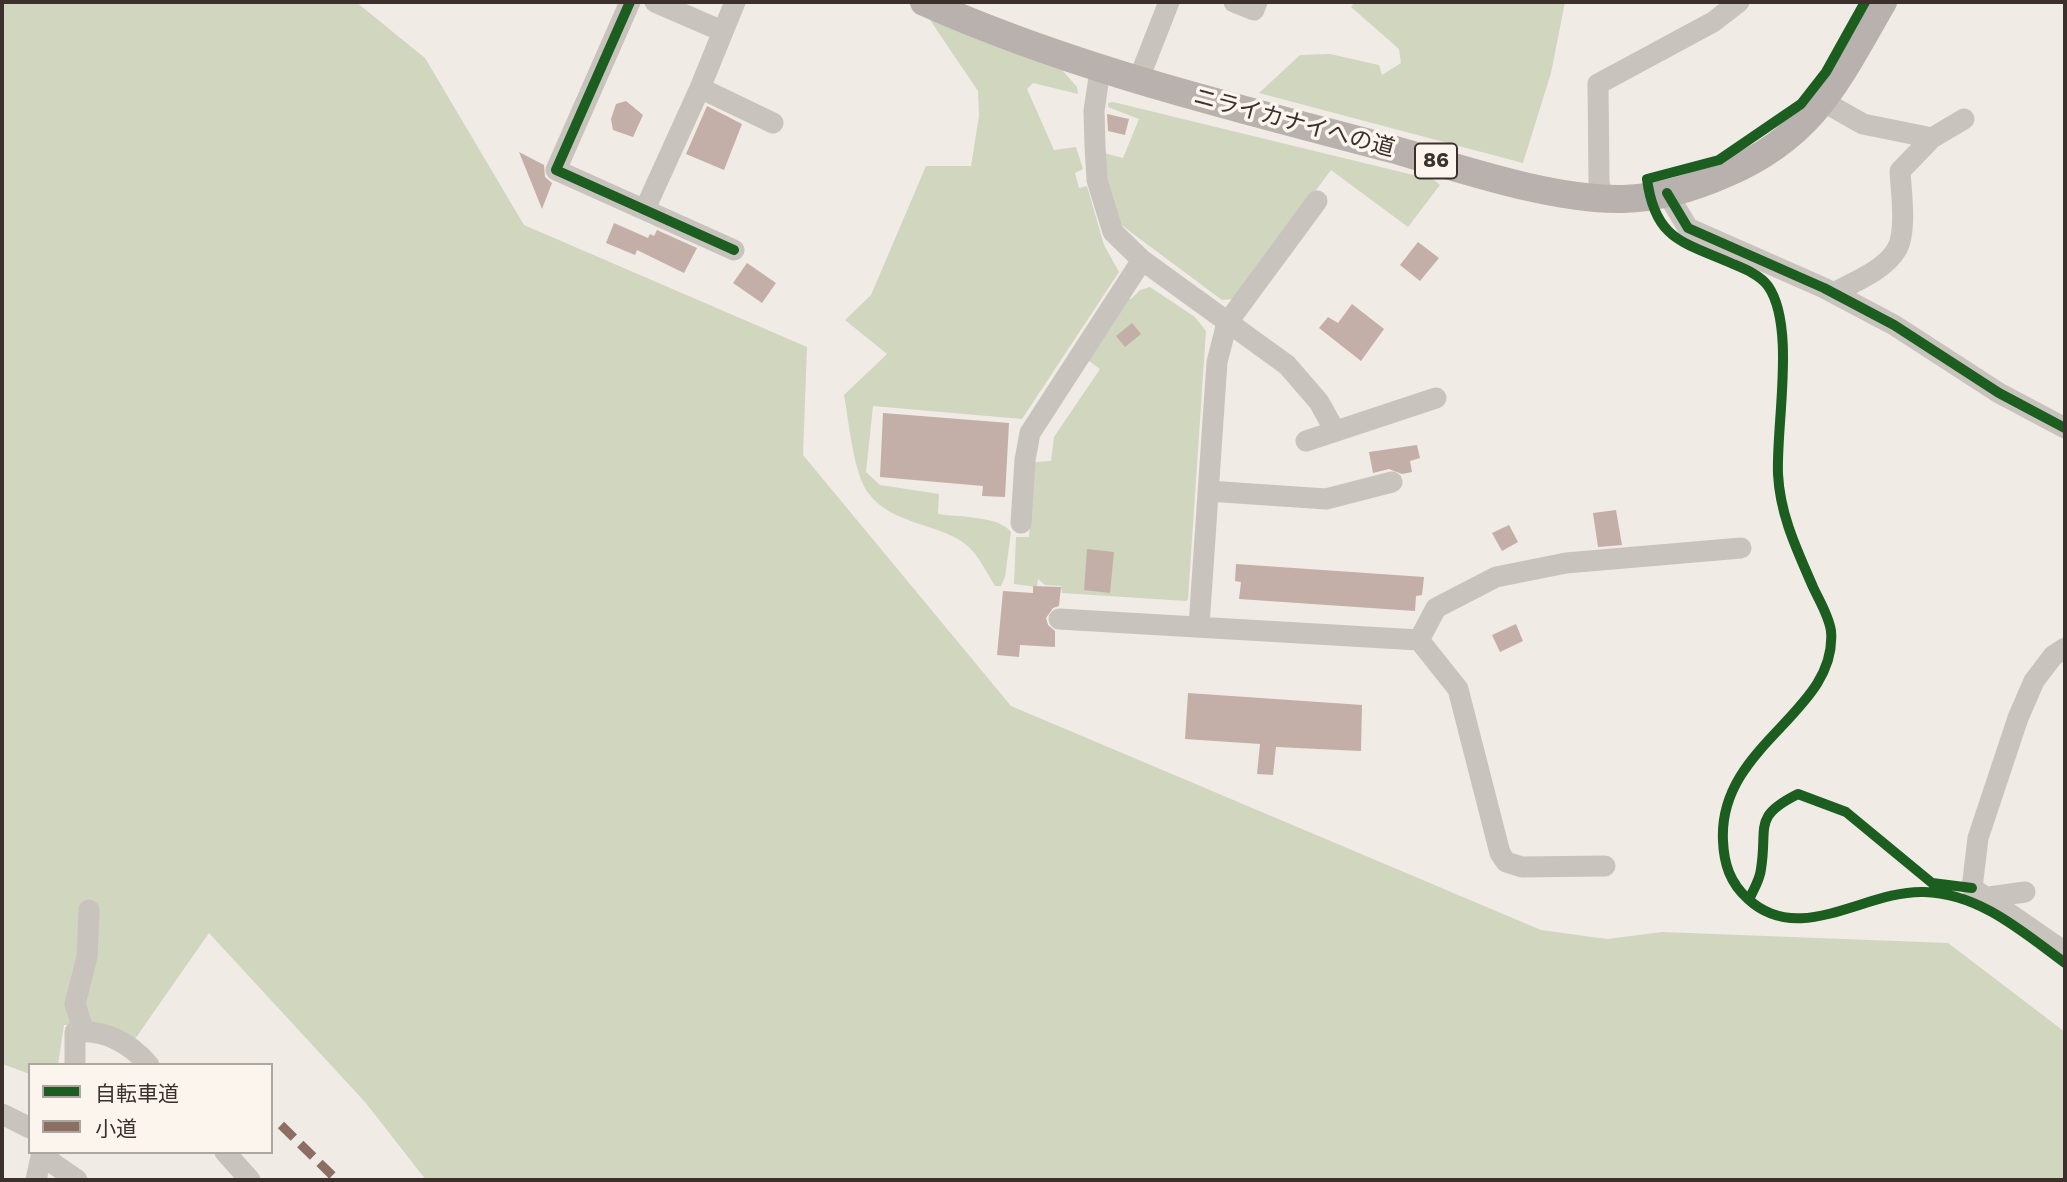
<!DOCTYPE html>
<meta charset="utf-8">
<style>
body{margin:0}
#map{position:relative;width:2067px;height:1182px;overflow:hidden;background:#f0ebe5;font-family:"Work Sans","Noto Sans JP",sans-serif}
canvas{display:block}
.frame{position:absolute;inset:0;border:4px solid #3b302b;pointer-events:none}
.legend{position:absolute;left:28px;top:1063px;width:245px;height:91px;box-sizing:border-box;background:#fbf5ee;border:2px solid #aea6a0;margin:0;padding:9px 12px;list-style:none;font-size:21px;color:#3b302b}
.legend li{display:flex;align-items:center;gap:14px;height:35px}
.legend b{width:35px;border:2px solid #aea6a0}
</style>
<div id="map">
<canvas width="2067" height="1182"></canvas>
<div class="frame"></div>
<ul class="legend">
<li><b style="height:9px;background:#1b5e20"></b>自転車道</li>
<li><b style="height:9px;background:#8d6e63"></b>小道</li>
</ul>
</div>
<script>
const context = document.querySelector('canvas').getContext('2d');
context.lineJoin = 'round';
function paint(path, color) {
  context.fillStyle = color;
  context.fill(path, 'evenodd');
}
function stroke(path, color, width, dash) {
  context.strokeStyle = color;
  context.lineWidth = width;
  context.lineCap = dash ? 'butt' : 'round';
  context.setLineDash(dash || []);
  context.stroke(path);
}
function label(font, color, halo, rows, align = 'center') {
  context.font = font + ' "Work Sans","Noto Sans JP",sans-serif';
  context.lineWidth = 7;
  context.setLineDash([]);
  context.textBaseline = 'middle';
  context.strokeStyle = halo;
  context.fillStyle = color;
  for (const [text, x, y, turn = 0] of rows) {
    context.save();
    context.translate(x, y);
    context.rotate((+turn || 0) * Math.PI / 180);
    context.textAlign = isNaN(turn) ? turn : align;
    if (halo) context.strokeText(text, 0, 0);
    context.fillText(text, 0, 0);
    context.restore();
  }
}
paint(new Path2D(`
 M2,2H356L425,58L524,225L807,347L803,455L1011,706L1541,930L1607,939L1662,932L1948,943L2065,1032V1180H426L365,1102L209,933L135,1039L92,1024L64,1025L58,1065H30V1074L2,1064Z
 M1355,2H1565L1551,73L1523,163L1259,93L1300,55L1330,54L1379,65L1382,75L1401,63L1399,49L1351,7Z
 M928,17L1062,70L1077,87L1078,94L1033,83L1027,89L1054,150L1076,147L1083,169L1075,173L1079,188L1087,186L1104,245L1119,272L1022,419L873,406L866,472L880,485L939,494L938,514C957,517 1000,516 1011,532L1005,577L1001,586H995C986,572 978,553 964,543C937,523 893,525 869,494C853,474 849,421 844,395L887,354L845,320L871,295L926,166H971L979,116L978,91Z
 M1113,102L1434,180L1440,185L1408,227L1331,170L1235,299L1222,300L1120,224L1109,199L1104,153L1123,158L1139,119L1108,107V103Z
 M1150,287L1195,317L1206,331L1188,599L1186,601L1062,593L1061,586L1045,585L1038,579L1037,587L1014,584L1016,537H1029L1034,462L1051,461L1054,437L1100,369L1086,359L1126,297L1131,299L1140,290Z`), '#d1d6bf');
paint(new Path2D(`
 M626,101L643,115L633,137L613,130L611,119L616,104Z
 M707,106L742,124L724,170L686,154Z
 M1107,114L1129,119L1125,135L1108,131Z
 M519,152L544,165L545,177L552,183L542,209Z
 M614,223L648,238L650,234L654,236L657,230L697,248L684,273L637,250L635,255L606,243Z
 M1418,242L1439,258L1420,281L1400,265Z
 M747,263L776,283L762,303L733,283Z
 M1352,304L1384,329L1361,361L1319,328L1328,317L1338,323Z
 M1132,323L1141,334L1125,347L1116,336Z
 M883,413L1009,423L1005,497L982,496L983,486L880,477Z
 M1417,445L1420,458L1410,461L1412,472L1402,474L1389,469L1373,473L1369,452Z
 M1616,510L1622,545L1598,547L1593,513Z
 M1509,525L1518,542L1502,551L1492,533Z
 M1087,549L1114,552L1110,593L1084,590Z
 M1236,564L1424,577L1422,595L1416,596L1415,611L1239,599L1241,582L1235,581Z
 M1033,586L1061,587L1059,606L1053,608L1046,618L1048,625L1055,631V647L1020,645L1019,657L997,655L1003,591L1033,593Z
 M1516,624L1523,641L1500,652L1492,635Z
 M1188,693L1362,705L1361,751L1276,747L1273,775L1257,774L1260,744L1185,739Z`), '#c3afa7');
stroke(new Path2D(`
 M630,2L556,170L734,250
 M655,2L722,31
 M1234,2L1254,10L1257,2
 M1100,70L1094,111L1095,146L1097,180L1113,232L1142,260L1287,365L1319,402L1335,431
 M1138,81L1169,2
 M700,88L773,123
 M1824,102L1863,124L1932,138L1900,171C1901,191 1907,231 1897,249C1885,270 1854,282 1833,293
 M1932,138L1964,119
 M1667,193L1688,228L1824,288L1894,325L1999,393L2065,428
 M1603,199L1599,182L1598,84L1713,22L1739,2
 M645,209L700,88L735,2
 M1306,441L1436,398
 M1208,491L1326,499L1392,482
 M1021,523L1025,460L1030,433L1142,260
 M1059,619L1419,640L1458,689L1500,853L1506,862L1522,867L1605,866
 M1199,626L1217,362L1227,323L1317,201
 M1419,640L1436,608L1496,577L1566,563L1741,548
 M2065,648L2053,656L2034,681L2018,718L1978,838L1972,888L2065,952
 M1989,897L2025,892
 M84,1031L75,1004L87,957L89,910
 M75,1065V1032C104,1029 130,1043 149,1065
 M2,1114L30,1128
 M47,1152L51,1162L77,1180
 M225,1152L250,1180
 M36,1180L42,1152`), '#c9c3be', 21);
stroke(new Path2D(`
 M924,2C1074,69 1234,107 1392,149C1459,168 1554,201 1623,199C1658,198 1696,187 1727,173C1815,135 1838,79 1883,2`), '#b8b1ad', 28);
stroke(new Path2D(`
 M281,1125L337,1180`), '#8d6e63', 9, [18, 9]);
stroke(new Path2D(`
 M630,2L556,170L734,250
 M1865,2L1826,72L1801,104L1719,160L1647,179C1655,240 1683,242 1733,264C1745,269 1760,275 1768,286C1796,326 1776,424 1778,474C1780,515 1797,550 1813,587C1819,600 1829,616 1831,631C1838,713 1718,744 1723,841C1724,864 1730,883 1748,899C1800,947 1865,890 1924,892C1979,893 2023,932 2065,963
 M1667,193L1688,228L1824,288L1894,325L1999,393L2065,428
 M1749,900C1753,890 1760,880 1761,869C1768,826 1752,817 1798,794L1846,812L1932,883L1972,888`), '#1b5e20', 10);
for (const [x, y, w] of [
 [1436,161,42]
]) {
  const box = new Path2D();
  box.roundRect(x - w / 2, y - 17.5, w, 35, 5);
  context.fillStyle = '#fbf5ee';
  context.fill(box);
  stroke(box, '#3b302b', 2);
}
label('bold 21px', '#3b302b', null, [
 ["86",1436,161]
]);
label('23px', '#3b302b', '#fbf5ee', [
 ["ニライカナイへの道",1294,123,15]
]);
</script>
